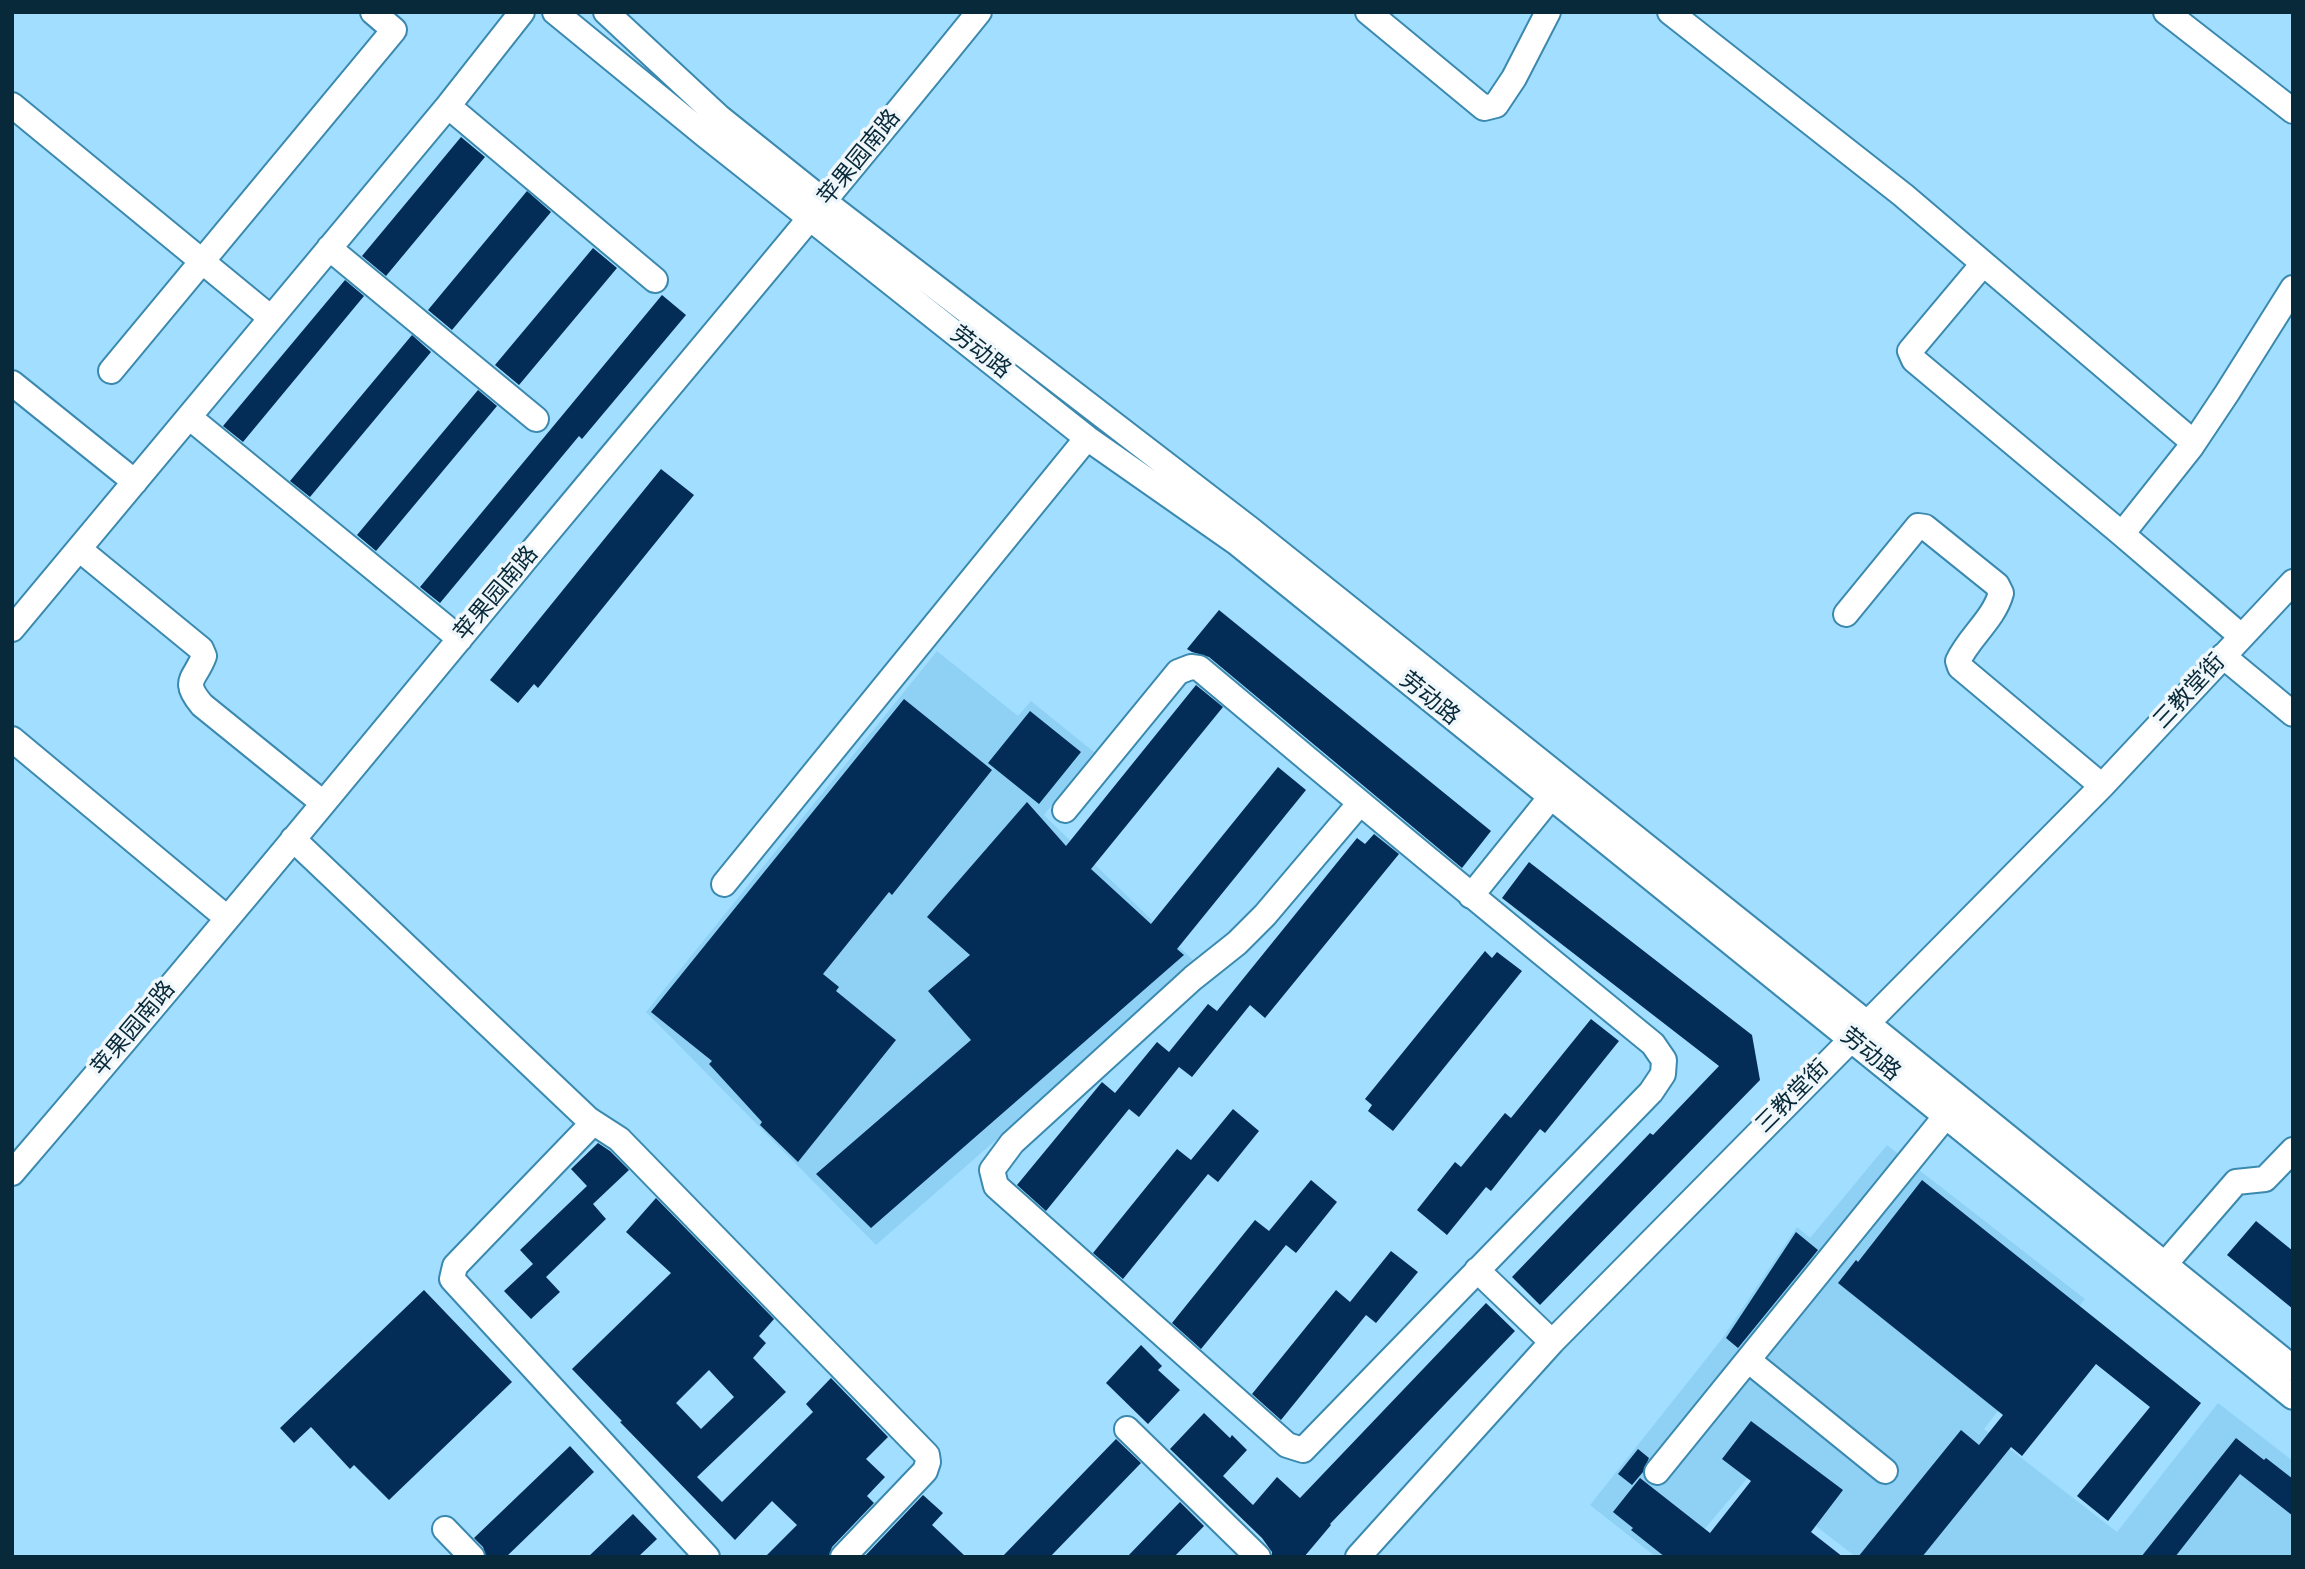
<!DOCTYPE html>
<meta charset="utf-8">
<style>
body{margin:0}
#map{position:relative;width:2305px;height:1569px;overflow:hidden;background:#a2deff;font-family:"DejaVu Sans",sans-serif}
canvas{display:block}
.frame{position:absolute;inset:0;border:14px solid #072939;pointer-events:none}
</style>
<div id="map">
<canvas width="2305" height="1569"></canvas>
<div class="frame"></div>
</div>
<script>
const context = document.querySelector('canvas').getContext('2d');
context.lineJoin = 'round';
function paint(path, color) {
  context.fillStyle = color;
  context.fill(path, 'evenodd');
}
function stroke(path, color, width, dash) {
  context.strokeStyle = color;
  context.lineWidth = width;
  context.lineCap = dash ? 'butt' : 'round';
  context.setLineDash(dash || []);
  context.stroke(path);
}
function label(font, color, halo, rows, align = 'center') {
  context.font = font + ' "DejaVu Sans","Noto Sans SC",sans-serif';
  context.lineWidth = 7;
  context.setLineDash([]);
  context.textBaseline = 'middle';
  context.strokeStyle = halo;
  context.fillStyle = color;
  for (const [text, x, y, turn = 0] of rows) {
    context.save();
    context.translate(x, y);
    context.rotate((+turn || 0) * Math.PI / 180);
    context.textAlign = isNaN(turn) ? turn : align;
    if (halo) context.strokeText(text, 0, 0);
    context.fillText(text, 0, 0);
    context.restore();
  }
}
paint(new Path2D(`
 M937,651L1018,716L1031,701L1094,752L1044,815L1197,964L876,1245L646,1012Z
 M1887,1145L2085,1299L1984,1429L2117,1532L2218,1403L2293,1461V1557H1856L1750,1475L1681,1557H1656L1590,1505L1722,1339L1797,1227L1810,1238Z`), '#8fd1f5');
paint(new Path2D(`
 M461,137L485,157L386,276L362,256Z
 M527,191L551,212L452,330L428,310Z
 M593,248L617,268L519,385L495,365Z
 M345,280L364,296L243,442L223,426Z
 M662,295L686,315L582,439L579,436L440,603L420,587Z
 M412,335L431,352L310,497L290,481Z
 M478,390L497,406L376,551L357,535Z
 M661,469L694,495L538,688L534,684L518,703L490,680Z
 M1219,610L1491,831L1462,868L1209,657L1192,652L1187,649Z
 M1196,685L1223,707L1091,869L1151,924L1278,767L1306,790L1177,949L1184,955L871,1228L816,1174L971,1040L928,991L970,955L927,917L1027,802L1066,846Z
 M904,699L992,770L892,895L889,892L823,974L839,987L836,991L896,1040L798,1162L760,1125L762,1122L709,1064L712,1061L651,1012Z
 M1030,711L1081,752L1039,804L988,763Z
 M1374,834L1399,854L1265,1018L1250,1005L1192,1077L1179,1067L1139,1117L1129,1109L1046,1211L1017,1185L1102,1082L1115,1093L1157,1042L1169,1052L1208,1004L1217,1011L1357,838L1365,844Z
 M1529,862L1752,1035L1760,1080L1540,1305L1512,1277L1650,1133L1653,1135L1719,1066L1502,898Z
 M1485,951L1492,958L1497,952L1522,971L1393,1131L1368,1111L1372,1105L1365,1099Z
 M1591,1019L1619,1041L1545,1133L1540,1129L1491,1191L1486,1187L1447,1235L1417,1210L1455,1162L1461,1167L1505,1113L1511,1118Z
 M1233,1109L1259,1131L1218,1182L1208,1174L1123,1279L1093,1253L1177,1149L1191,1160Z
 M598,1143L610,1151L629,1170L593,1204L606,1219L546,1277L560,1292L531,1319L504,1291L533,1264L520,1250L587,1186L571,1169Z
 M1311,1180L1337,1202L1296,1253L1286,1245L1201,1349L1172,1323L1255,1220L1269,1231Z
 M1922,1180L2201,1403L2108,1521L2077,1496L2150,1407L2096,1364L2022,1456L2011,1447L1922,1557H1858L1961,1430L1979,1445L2003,1415L1838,1283L1856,1260L1858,1262Z
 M656,1198L774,1319L759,1336L766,1343L753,1358L786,1392L697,1477L722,1502L813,1412L806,1404L831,1378L888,1437L866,1459L885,1477L867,1496L874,1503L832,1547L829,1557H765L797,1525L772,1501L735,1540L620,1422L622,1421L572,1369L671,1273L626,1232ZM709,1370L734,1397L701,1429L676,1403Z
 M2256,1221L2293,1251V1309L2227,1255Z
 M1796,1232L1818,1250L1738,1348L1726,1338Z
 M1391,1251L1418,1272L1376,1323L1366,1315L1281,1420L1252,1394L1336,1290L1350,1302Z
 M424,1290L512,1382L389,1500L354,1465L350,1469L311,1427L294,1443L280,1428Z
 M1486,1303L1515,1331L1330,1524L1331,1525L1304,1557H1272V1552L1262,1538L1170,1449L1204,1413L1230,1438L1232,1435L1247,1450L1223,1476L1253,1505L1277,1477L1300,1498Z
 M1141,1345L1162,1366L1158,1370L1180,1390L1148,1424L1106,1383Z
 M1751,1421L1843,1490L1811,1532L1843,1557H1665L1631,1530L1633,1528L1613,1512L1640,1478L1710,1533L1751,1481L1722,1459Z
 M2236,1438L2264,1460L2266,1458L2293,1479V1516L2240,1474L2175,1557H2141Z
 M1116,1439L1141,1463L1050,1557H1002Z
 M570,1446L594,1472L506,1557H486L483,1547L474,1538Z
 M1638,1449L1649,1458L1643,1472L1632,1485L1618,1474Z
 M923,1495L943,1513L932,1525L966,1557H864Z
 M1180,1502L1204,1526L1174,1557H1127Z
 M633,1514L657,1539L638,1557H588Z`), '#032d56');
const minor = new Path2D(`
 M555,12L705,135L1087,438L1237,543L2293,1397
 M606,12L719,117L825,202L1250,529L1867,1023L2293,1368
 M1368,12L1484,108L1496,105L1514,78L1548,12
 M1670,12L1903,195L2193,442
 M2166,12L2293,111
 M12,105L271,318
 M448,106L655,280
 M329,248L536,419
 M1983,264L1910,351L1914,360L2122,534L2241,636
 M111,371L394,30L373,12
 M12,383L135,482
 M189,417L460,639
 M2122,534L2191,447L2227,393L2293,288
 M79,549L201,649L204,656C195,680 181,680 202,705L323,803
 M1846,614L1918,526L1925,527L1997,585L2001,593C1994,619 1969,637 1958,661L1960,667L2102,786
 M12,629L448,106L522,12
 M2223,656L2293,714
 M12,739L227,918
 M1065,810L1178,672L1191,667L1199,668C1350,795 1501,920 1653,1044L1664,1060L1663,1074L1651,1092L1303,1450L1287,1445L996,1186L992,1170L1012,1143L1193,978L1237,943L1265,915L1360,803
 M293,839L588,1119V1128L455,1266L452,1279L707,1557
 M724,884L1087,438
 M1471,896L1550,798
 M588,1119L619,1139L927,1455L928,1462L925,1471L843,1557
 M12,1173C184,973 351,770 519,567C672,383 828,199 979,12
 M2165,1264L2236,1182L2265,1179L2293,1150
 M1477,1270L1552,1342
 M1748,1360L1885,1471
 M1127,1429L1258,1557
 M1657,1472L1945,1117
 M445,1529L472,1557
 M1358,1557L1552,1342L2102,786L2293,582`);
stroke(minor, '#3b89af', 28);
stroke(minor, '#fff', 24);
label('23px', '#072939', '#f0f7fb', [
 ["苹果园南路",860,158,-51],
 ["劳动路",980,353,38],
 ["苹果园南路",497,594,-50],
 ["三教堂街",2190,692,-47],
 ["劳动路",1429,699,39],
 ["苹果园南路",134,1029,-50],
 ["劳动路",1870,1055,39],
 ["三教堂街",1793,1097,-45]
]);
</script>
